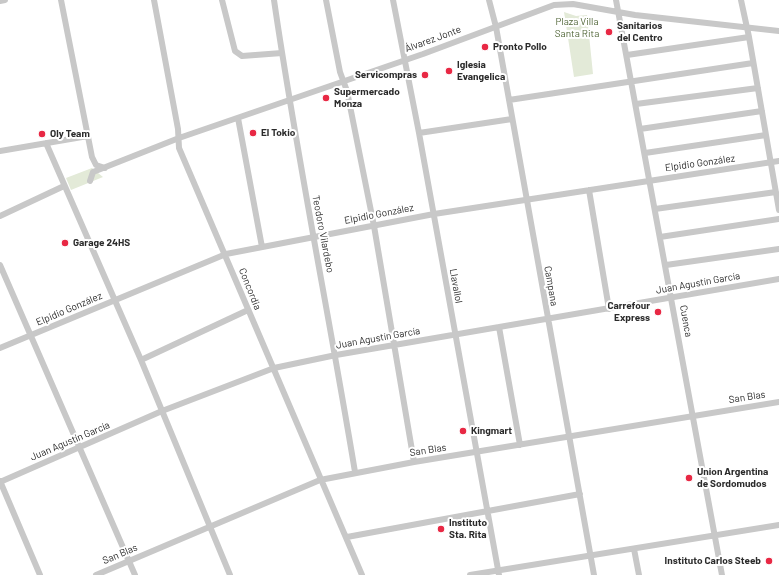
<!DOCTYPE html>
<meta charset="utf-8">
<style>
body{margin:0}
canvas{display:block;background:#fff}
</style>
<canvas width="779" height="575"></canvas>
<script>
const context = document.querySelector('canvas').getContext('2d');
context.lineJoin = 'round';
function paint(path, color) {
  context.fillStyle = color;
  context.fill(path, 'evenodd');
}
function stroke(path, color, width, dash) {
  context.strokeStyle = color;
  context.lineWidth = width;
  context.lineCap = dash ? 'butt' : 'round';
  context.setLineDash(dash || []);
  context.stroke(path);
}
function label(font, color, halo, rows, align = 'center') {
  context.font = font + ' Barlow,sans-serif';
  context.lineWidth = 4;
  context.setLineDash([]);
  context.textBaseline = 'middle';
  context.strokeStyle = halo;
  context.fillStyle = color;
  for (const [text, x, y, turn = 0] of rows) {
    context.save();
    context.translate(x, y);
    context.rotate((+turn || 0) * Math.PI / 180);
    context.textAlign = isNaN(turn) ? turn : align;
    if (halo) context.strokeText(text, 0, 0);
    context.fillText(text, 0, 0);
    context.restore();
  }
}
paint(new Path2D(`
 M564,12L576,16L587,15L593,74L574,77Z
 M92,168L103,177L71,190L66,178Z`), '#e3ead8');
stroke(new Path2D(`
 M61,0L92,157L96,165L105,168
 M154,0L178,129L179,148L362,575
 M222,0L235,51L242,56L282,53
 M274,0C297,158 329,315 355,472
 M326,0L340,72L347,91L374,226L414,462
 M393,0L419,133L499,575
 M489,0L496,27L594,575
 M616,0L722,575
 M741,0L749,37L779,210
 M0,1L5,0
 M627,55L749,37
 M509,100L753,63
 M636,104L758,88
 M238,118L262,247
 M640,129L762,111
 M419,133L512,119
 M46,143L141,360L230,575
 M0,151L88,136
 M645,153L766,135
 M90,181L93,172L179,138L423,54L554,5L573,4L635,15L779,31
 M589,190L609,309
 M655,209L776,192
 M0,216L64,186
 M660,237L779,219
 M0,265L135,575
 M666,265L779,249
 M499,327L520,445
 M0,348L226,254L434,214L779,161
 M141,360L248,310
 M0,481L40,575
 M0,482L162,411L274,368L336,355L779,279
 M347,537L580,494
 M634,549L639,575
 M96,575L320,480L414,462L779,402
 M470,575L779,525`), '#c8c8c8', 6);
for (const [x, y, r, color] of [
 [609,32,4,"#e82844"],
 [485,47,4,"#e82844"],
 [449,71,4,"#e82844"],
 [425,75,4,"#e82844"],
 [326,98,4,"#e82844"],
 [253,133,4,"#e82844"],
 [42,134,4,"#e82844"],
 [65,243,4,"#e82844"],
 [658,312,4,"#e82844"],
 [463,431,4,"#e82844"],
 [689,478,4,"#e82844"],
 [441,529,4,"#e82844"],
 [769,561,4,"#e82844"]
]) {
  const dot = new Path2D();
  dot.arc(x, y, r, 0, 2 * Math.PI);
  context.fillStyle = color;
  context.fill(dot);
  stroke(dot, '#fff', 1.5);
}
label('10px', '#526739', '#fff', [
 ["Plaza Villa",577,22],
 ["Santa Rita",577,34]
]);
label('bold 10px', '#2b2b2b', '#fff', [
 ["Sanitarios",617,26],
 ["del Centro",617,38],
 ["Pronto Pollo",493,47],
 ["Iglesia",457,65],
 ["Evangelica",457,77],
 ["Servicompras",417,75,"right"],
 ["Supermercado",334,92],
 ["Monza",334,104],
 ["El Tokio",261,133],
 ["Oly Team",50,134],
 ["Garage 24HS",73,243],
 ["Carrefour",650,306,"right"],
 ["Express",650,318,"right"],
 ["Kingmart",471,431],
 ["Union Argentina",697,472],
 ["de Sordomudos",697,484],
 ["Instituto",449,523],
 ["Sta. Rita",449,535],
 ["Instituto Carlos Steeb",761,561,"right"]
], 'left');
label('10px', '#2b2b2b', '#fff', [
 ["Álvarez Jonte",433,39,-20],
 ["Elpidio González",700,163,-8],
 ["Elpidio González",379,214,-11],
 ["Teodoro Vilardebo",323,234,79],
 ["Juan Agustín García",698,283,-10],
 ["Llavallol",456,286,80],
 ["Campana",551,286,80],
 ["Concordia",250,289,68],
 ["Elpidio González",69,309,-23],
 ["Cuenca",686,321,80],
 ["Juan Agustín García",378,338,-10],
 ["San Blas",747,397,-9],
 ["Juan Agustín García",70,441,-23],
 ["San Blas",428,450,-9],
 ["San Blas",120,554,-23]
]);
</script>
